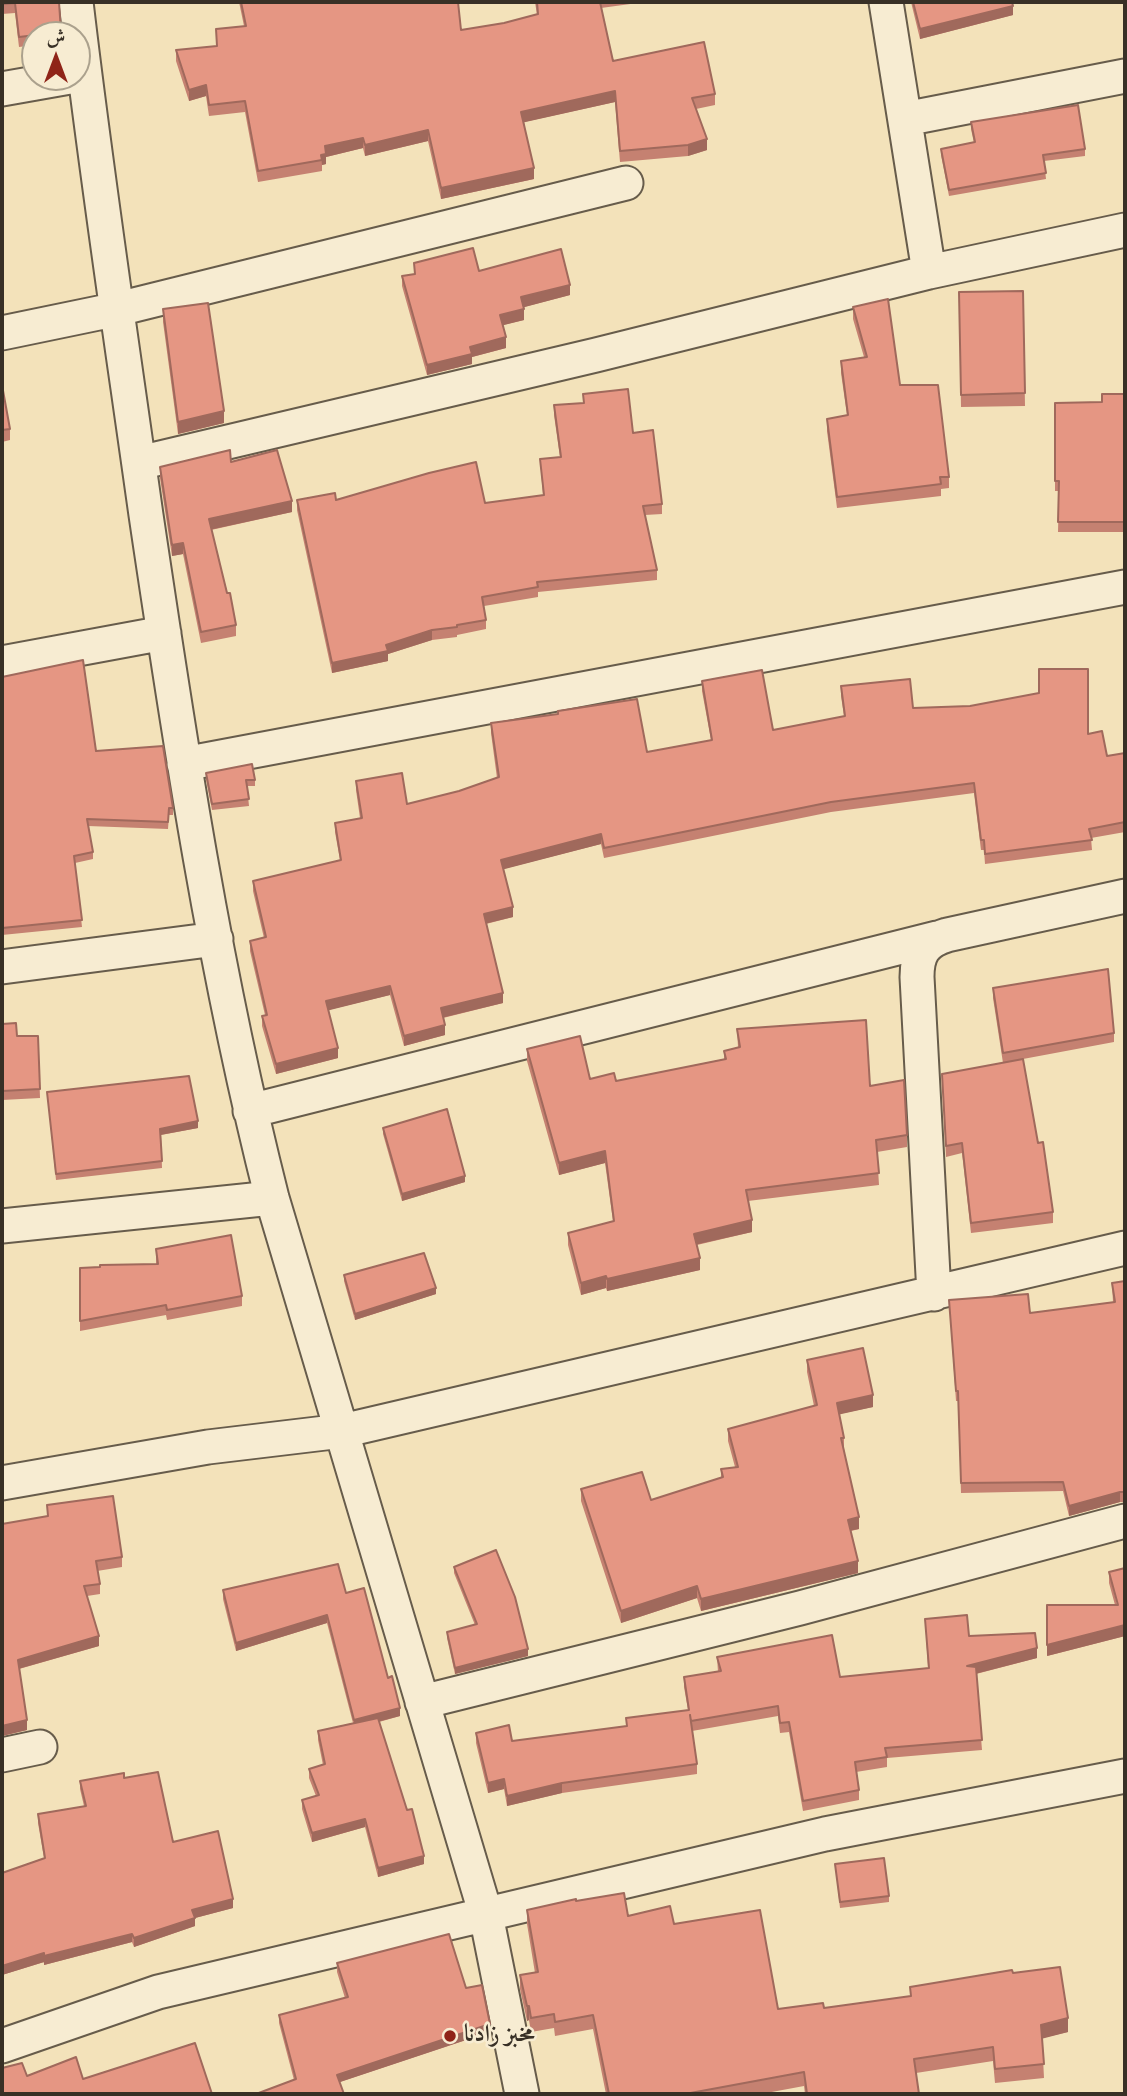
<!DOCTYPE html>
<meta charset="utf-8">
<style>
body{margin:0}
#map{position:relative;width:1127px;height:2096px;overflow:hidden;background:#f3e2ba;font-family:"IM FELL Double Pica",Amiri,serif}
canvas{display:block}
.frame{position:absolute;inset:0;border:4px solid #383026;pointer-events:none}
.north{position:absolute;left:21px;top:21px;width:70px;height:70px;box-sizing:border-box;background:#f7ecd2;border:2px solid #aba18d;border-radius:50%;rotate:0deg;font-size:19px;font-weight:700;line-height:28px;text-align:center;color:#383026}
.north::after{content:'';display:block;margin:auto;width:24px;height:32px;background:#8f2418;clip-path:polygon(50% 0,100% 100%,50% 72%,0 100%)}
</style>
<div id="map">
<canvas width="1127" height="2096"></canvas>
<div class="frame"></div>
<div class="north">ش</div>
</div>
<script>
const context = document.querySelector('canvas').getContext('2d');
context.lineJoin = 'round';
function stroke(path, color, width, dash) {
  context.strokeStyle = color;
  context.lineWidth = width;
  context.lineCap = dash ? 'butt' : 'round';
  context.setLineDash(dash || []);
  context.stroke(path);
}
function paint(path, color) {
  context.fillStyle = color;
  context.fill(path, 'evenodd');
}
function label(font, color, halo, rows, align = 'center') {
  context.font = font + ' "IM FELL Double Pica",Amiri,serif';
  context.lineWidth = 5;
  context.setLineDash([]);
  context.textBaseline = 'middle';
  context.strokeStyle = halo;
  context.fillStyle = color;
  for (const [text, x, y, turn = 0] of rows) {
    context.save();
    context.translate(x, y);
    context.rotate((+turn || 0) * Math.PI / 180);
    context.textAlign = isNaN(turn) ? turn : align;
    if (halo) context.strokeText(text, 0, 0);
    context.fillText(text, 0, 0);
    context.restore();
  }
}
const street = new Path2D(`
 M76,2C96,173 122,344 146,515C180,744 215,974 272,1198L486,1915L522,2094
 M886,2L929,272
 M2,89L70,77
 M905,119L1125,76
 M2,333L118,309L626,183
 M139,463L596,355L929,272L1125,230
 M2,663L164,633
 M184,764L1125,587
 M2,967L216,939
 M250,1111L937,938
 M2,1226L272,1198
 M934,1294L917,977C917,954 924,942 947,935L1125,896
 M2,1483L208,1447L342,1431L1125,1248
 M422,1702L800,1608L1125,1521
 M2,1755L40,1747
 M2,2046L158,1992L825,1834L1125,1776`);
stroke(street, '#675c4b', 37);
stroke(street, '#f7ecd2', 33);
paint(new Path2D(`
 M2,2H59L61,35H35V45L19,47L15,13L2,14Z
 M239,2H458L461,30L504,23L537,15L535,2H645L601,8L613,61L715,94V105L696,109L707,150L688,156L620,162L615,102L524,122L534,179L441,199L428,141L365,156L363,148L326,157V164L322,165V171L258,182L245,112L209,116L206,96L189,101L176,61V50L216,46V29L244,26Z
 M911,2H1012L1013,15L920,39Z
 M971,122L1085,149V156L1044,161L1046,179L949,196L941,155V149L974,143L971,129Z
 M414,263L479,271L570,295L524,307V320L503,325L506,348L472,357V364L427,375L402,286V276L414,274Z
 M1023,291L1025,406L961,407L959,292Z
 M853,307L900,385L949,477V488L941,489V496L837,508L827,431V419L847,415L841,373V361L864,357L853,319Z
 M163,309L224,423L178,434L163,322Z
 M2,385L10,429V440L2,442Z
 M583,394L633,433L662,504V514L645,515L657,570V580L538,592V597L484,606L486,620V629L457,635V637L432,640L388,654V661L332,673L297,510V500H336L485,503L543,495L540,459L560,457L554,415V405L583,403Z
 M1125,394V532H1058L1059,491H1055V403L1102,402Z
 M231,462L292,512L211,530L236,625V636L201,643L183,554L172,556L160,478V467Z
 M2,677L96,751L173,808V815H169L168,829L88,826L93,852V859L75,863L82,927L2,935Z
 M702,681L773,730L844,716L841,696V686L913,708L1088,734L1107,756L1125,753V832L1091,838L1092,850L985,864L984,850H981L974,793L831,812L604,858L601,844L503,869L513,917L486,924L503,1003L443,1018L445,1035L404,1046L390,995L328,1010L338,1058L276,1074L262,1026V1016L265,1015L250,951V941L264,938L253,891V881L340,860L335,832V823L360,818L356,790V781L407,804L459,791L497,778L491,733V723L647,752L711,740L702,691Z
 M206,773L255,780V786H247L249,806L212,810L206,779Z
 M993,988L1114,1033V1042L1023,1059L1038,1143L1053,1212V1223L971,1233L962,1153L946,1157L942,1074L1003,1063L993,998Z
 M2,1024L17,1036H38L40,1098L2,1100Z
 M737,1029L870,1086L907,1135V1147L877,1152L879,1185L748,1201L752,1232L697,1245L700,1270L607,1291L606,1288L581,1295L568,1245V1233L613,1221L605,1163L559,1175L527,1061V1049L590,1079L616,1081L724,1059V1051L738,1047Z
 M47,1092L198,1128L161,1135L162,1168L56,1180Z
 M383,1128L465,1182L402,1201L383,1134Z
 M156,1249L242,1296V1306L167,1320L166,1315L80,1331V1268L156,1264Z
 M344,1275L436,1294L355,1320L344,1281Z
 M1125,1281V1502H1120L1069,1516L1063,1491L961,1493L958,1401H956L949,1300L1030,1313L1113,1302L1112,1283Z
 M807,1360L873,1407L839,1414L844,1438V1449L859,1529L851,1531L858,1573L701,1611L697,1598L621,1623L581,1501V1489L651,1500L721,1478V1469L735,1467L728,1441V1429L814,1406L807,1372Z
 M47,1505L122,1557V1567L97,1571L100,1584V1594L87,1596L99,1646L19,1669L27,1730L2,1736L47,1516Z
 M454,1567L528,1656L455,1674L447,1638V1632L475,1625L454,1573Z
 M1109,1572L1125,1636L1047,1656L1115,1605L1109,1583Z
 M223,1590L346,1593L388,1678L400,1716L379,1722L424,1864L378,1877L365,1827L312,1842L302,1809V1800L316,1796L309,1778V1769L323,1765L318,1740V1731L353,1723L327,1623L236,1651L223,1599Z
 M925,1619L969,1636L1037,1658L976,1674L982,1750L887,1758V1767L856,1772L859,1790V1800L803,1811L789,1732L780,1733L778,1716L692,1731L697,1764V1774L562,1793L507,1806L504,1789L488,1793L476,1743V1733L512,1741L626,1726V1718L688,1710L684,1687V1677L718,1672L717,1657L840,1677L928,1668Z
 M124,1778L173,1842L233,1908L195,1918V1926L134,1947L132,1942L44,1965V1962L2,1975V1873L44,1858L38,1823V1814L84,1806L80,1789V1781Z
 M835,1864L889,1896V1902L840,1908Z
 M576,1901L628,1916L674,1924L778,2009L824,2008L910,1996V1987L1013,1973L1068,2032L1042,2038L1044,2078L995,2083L993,2061L916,2073L919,2094H805L804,2086L761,2094H606L593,2029L555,2036L554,2028L531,2032L529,2020L527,2021L520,1989V1975L535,1973L527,1924V1910Z
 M337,1963L466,1988L490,2032L340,2082L294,2080L279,2023V2015L345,1998L337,1972Z`), '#c58171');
paint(new Path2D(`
 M1013,6V15L920,39V29Z
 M206,85V96L189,101V90Z
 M615,91V102L521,123V112Z
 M428,130V141L365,156V145Z
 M363,138V148L326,157V164L322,165L321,155L325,146Z
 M707,139V150L688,156V145Z
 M534,168V179L441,199V188Z
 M570,285V295L521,308V297Z
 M524,309V320L500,326V315Z
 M506,337V348L472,357V364L427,375V365L470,347Z
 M224,411V423L178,434V422Z
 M292,501V512L209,530V519Z
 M183,543V554L172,556V545Z
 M432,630V640L388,654V661L332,673V663Z
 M601,834V844L501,870V860Z
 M513,907V917L484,924V914Z
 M390,986V995L326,1011V1001Z
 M503,993V1003L441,1018V1008Z
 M445,1025V1035L404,1046V1036Z
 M338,1048V1058L276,1074V1064Z
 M198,1121V1128L160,1135V1129Z
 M605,1151V1163L559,1175V1163Z
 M465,1176V1182L402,1201V1194Z
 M752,1220V1232L694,1245V1234Z
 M700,1258V1270L607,1291V1279Z
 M606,1276V1288L581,1295V1283Z
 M436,1288V1294L355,1320V1314Z
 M873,1395V1407L837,1415V1403Z
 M1120,1492V1502L1069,1516V1506Z
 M859,1517V1529L848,1531V1520Z
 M858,1561V1573L701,1611V1599Z
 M697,1586V1598L621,1623V1611Z
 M327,1615V1623L236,1651V1643Z
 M1125,1625V1636L1047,1656V1645Z
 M99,1636V1646L18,1669V1660Z
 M1037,1648V1658L967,1676V1666Z
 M528,1649V1656L455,1674V1668Z
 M400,1708V1716L354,1728V1720Z
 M27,1720V1730L2,1736V1726Z
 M504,1779V1789L488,1793V1783Z
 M562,1783V1793L507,1806V1796Z
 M365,1819V1827L312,1842V1833Z
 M424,1856V1864L378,1877V1868Z
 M233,1899V1908L195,1918V1926L134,1947V1938L192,1910Z
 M132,1934V1942L44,1965V1956Z
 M44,1953V1962L2,1975V1966Z
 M527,2006H529V2020L527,2021Z
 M1068,2018V2032L1041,2039V2025Z
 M490,2024V2032L337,2083V2075Z`), '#a0695c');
const building = new Path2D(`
 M2,2H59L61,32L19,37L15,3L2,4Z
 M241,2H458L461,30L504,23L538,14L537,2H600L613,61L704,42L715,94L692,98L707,139L688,145L620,151L615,91L521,112L534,168L441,188L428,130L365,145L363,138L325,146L326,154L321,155L322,160L258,171L245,101L209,105L206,85L189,90L176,50L217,46L216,29L246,26Z
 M913,2H1012L1013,6L920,29Z
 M1078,105L1085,149L1043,155L1046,173L949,190L941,149L975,142L971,122Z
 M473,248L479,271L561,249L570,285L521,297L524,309L500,315L506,337L470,347L472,354L427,365L402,276L415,274L414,263Z
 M1023,291L1025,393L961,395L959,292Z
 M888,299L900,385H938L949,477H940L941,484L837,497L827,419L848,415L841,361L867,357L853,307Z
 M208,303L224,411L178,422L163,309Z
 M2,385L10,429L2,430Z
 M628,389L633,433L653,430L662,504L643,506L657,570L537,582L538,587L482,597L486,620L457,625V627L432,630L386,645L388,651L332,663L297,500L335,493L336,500L429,473L476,462L485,503L544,495L540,459L561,457L554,405L584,403L583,394Z
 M1102,394H1125V522H1058L1059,481H1055V403L1102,402Z
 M230,450L231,462L277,450L292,501L209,519L227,593H230L236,625L201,632L183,543L172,545L160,467Z
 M83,660L96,751L163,746L173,808H169L168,822L87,819L93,852L74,856L82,920L2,928V677Z
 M1039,669H1088V734L1102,731L1107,756L1125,753V822L1089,829L1092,840L985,854L984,840H981L974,783L831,802L604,848L601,834L501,860L513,907L484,914L503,993L441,1008L445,1025L404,1036L390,986L326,1001L338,1048L276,1064L262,1016L267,1015L250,941L266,937L253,881L341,860L335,823L362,818L356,781L402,773L407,804L459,791L499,777L491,723L558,714V711L637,699L647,752L712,740L702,681L762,670L773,730L845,716L841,686L910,679L913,708L970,706L1039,693Z
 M252,764L255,780H246L249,799L212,804L206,773Z
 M1108,969L1114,1033L1003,1053L993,988Z
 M866,1020L870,1086L904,1080L907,1135L876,1140L879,1173L746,1190L752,1220L694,1234L700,1258L607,1279L606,1276L581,1283L568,1233L614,1221L605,1151L559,1163L527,1049L580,1036L590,1079L614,1073L616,1081L726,1059L724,1051L740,1047L737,1029Z
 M16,1023L17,1036H38L40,1089L2,1091V1024Z
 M1023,1059L1038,1143L1043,1142L1053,1212L971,1223L962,1143L946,1146L942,1074Z
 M189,1076L198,1121L160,1129L162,1161L56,1174L47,1092Z
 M447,1109L465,1176L402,1194L383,1128Z
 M231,1235L242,1296L167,1310L166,1305L80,1321V1268L100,1267V1265L158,1264L156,1249Z
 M424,1253L436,1288L355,1314L344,1275Z
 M1125,1281V1492H1120L1069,1506L1063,1482L961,1483L958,1391H956L949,1300L1028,1294L1030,1313L1115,1302L1112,1283Z
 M863,1348L873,1395L837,1403L844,1438H841L859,1517L848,1520L858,1561L701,1599L697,1586L621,1611L581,1489L642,1472L651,1500L723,1477L721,1469L738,1467L728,1429L817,1405L807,1360Z
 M113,1496L122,1557L96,1561L100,1584L84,1586L99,1636L18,1660L27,1720L2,1726V1524L48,1516L47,1505Z
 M496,1550L515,1597L528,1649L455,1668L447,1632L477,1624L454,1567Z
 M338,1564L346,1593L364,1588L388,1678L392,1676L400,1708L354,1720L327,1615L236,1643L223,1590Z
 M1125,1568V1625L1047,1645V1605H1118L1109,1572Z
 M967,1615L969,1636L1035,1633L1037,1648L967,1666L976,1667L982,1740L885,1748L887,1757L855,1762L859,1790L803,1801L789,1722L780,1723L778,1706L691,1721L690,1715L697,1764L562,1783L507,1796L504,1779L488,1783L476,1733L509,1725L512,1741L627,1726L626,1718L689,1710L684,1677L721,1671L717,1657L832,1635L840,1677L929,1668L925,1619Z
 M378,1718L407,1810L412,1809L424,1856L378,1868L365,1819L312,1833L302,1800L319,1795L309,1769L325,1764L318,1731Z
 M158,1772L173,1842L218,1831L233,1899L192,1910L195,1918L134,1938L132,1934L44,1956V1953L2,1966V1873L45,1858L38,1814L86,1806L80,1781L124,1773V1778Z
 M884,1858L889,1896L840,1902L835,1864Z
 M624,1893L628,1916L670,1906L674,1924L760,1910L778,2009L823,2003L824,2008L911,1996L910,1987L1012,1970L1013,1973L1060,1967L1068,2018L1041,2025L1044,2064L995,2069L993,2047L914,2059L919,2094H807L804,2072L685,2094H609L593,2015L555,2022L554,2014L531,2018L529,2006H527L520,1975L538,1972L527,1910L576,1899V1901Z
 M449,1934L466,1988L482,1985L490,2024L337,2075L344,2094H256L296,2079L279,2015L348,1997L337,1963Z
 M195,2043L212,2094H2V2068L22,2063L27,2076L76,2057L83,2079Z`);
paint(building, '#e59683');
stroke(building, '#a0695c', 2);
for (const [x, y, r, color] of [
 [450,2036,7,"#8f2418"]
]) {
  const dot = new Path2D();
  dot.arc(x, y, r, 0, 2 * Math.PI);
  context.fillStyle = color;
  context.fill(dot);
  stroke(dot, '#f7ecd2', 2.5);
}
label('bold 24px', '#383026', '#f7ecd2', [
 ["مخبز زادنا",464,2036]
], 'left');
</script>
